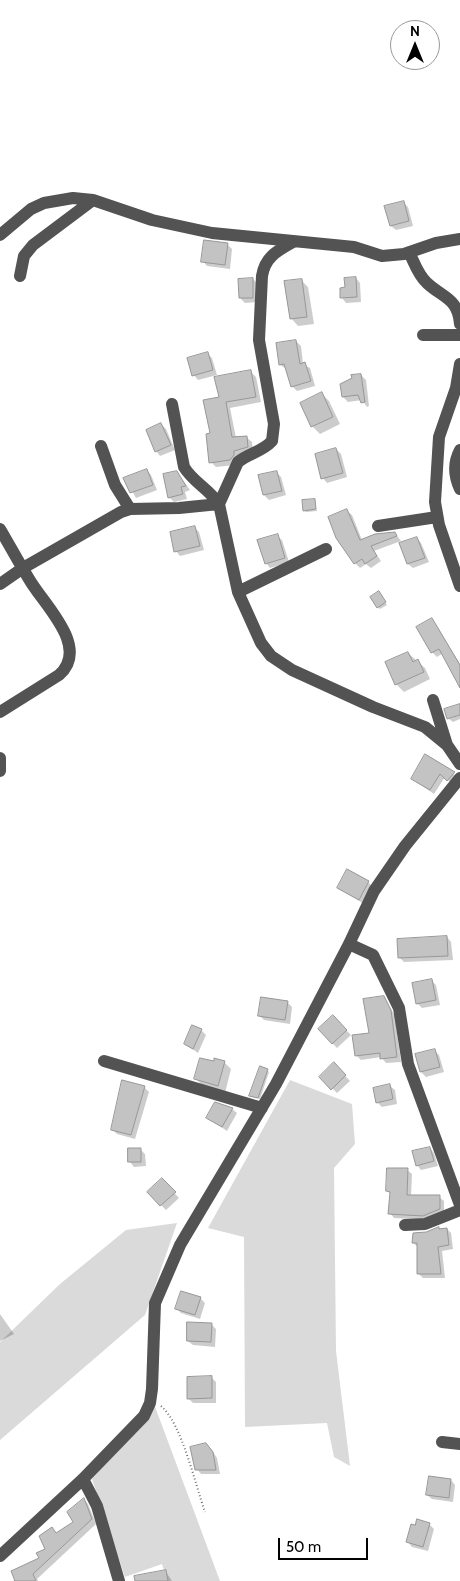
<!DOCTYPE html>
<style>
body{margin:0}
#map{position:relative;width:460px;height:1581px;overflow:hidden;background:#fff;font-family:Cabin,sans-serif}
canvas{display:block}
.north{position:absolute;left:390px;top:20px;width:50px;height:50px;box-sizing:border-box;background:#fff;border:1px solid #999;border-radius:50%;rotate:0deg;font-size:14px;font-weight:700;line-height:20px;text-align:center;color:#000}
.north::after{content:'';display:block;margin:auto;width:18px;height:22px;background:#000;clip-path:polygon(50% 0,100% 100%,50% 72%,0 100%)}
.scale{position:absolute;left:278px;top:1538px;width:90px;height:22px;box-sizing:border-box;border:2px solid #000;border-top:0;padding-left:6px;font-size:15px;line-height:18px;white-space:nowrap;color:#000;-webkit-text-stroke:4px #fff;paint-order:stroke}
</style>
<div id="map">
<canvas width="460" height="1581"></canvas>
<div class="north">N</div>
<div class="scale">50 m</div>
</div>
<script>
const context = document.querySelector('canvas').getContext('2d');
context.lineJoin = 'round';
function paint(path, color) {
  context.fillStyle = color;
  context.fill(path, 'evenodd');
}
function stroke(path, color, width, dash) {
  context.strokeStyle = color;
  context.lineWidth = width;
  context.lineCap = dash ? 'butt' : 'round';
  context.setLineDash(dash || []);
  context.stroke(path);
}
paint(new Path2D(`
 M290,1080L352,1104L355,1144L334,1168L336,1351L350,1466L334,1457L327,1423L245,1427L244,1237L208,1228Z
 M177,1223L145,1315L0,1440V1342L60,1284L126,1230Z
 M154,1404L220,1581H167L162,1564L125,1577L92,1479L127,1440Z`), '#dadada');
paint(new Path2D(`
 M403,202L408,207L413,226L396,230L391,226Z
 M227,244L232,249L230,269L207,266L203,261Z
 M356,278L360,283L361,302L346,303L342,298Z
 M253,279L258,284L257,302L245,303L240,298Z
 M301,280L308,287L314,324L298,326L291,318Z
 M296,341L301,346L303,364L310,368L315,386L297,391L292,386L287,369L280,365Z
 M207,353L212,358L217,375L198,380L194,375Z
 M251,372L256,377L261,402L230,408L236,438L246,437L252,442L253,452L235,465L216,467L211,462V434L220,398Z
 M361,375L366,380L369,406L367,407L362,400L348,402L343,397Z
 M322,394L329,401L340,424L320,434L312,426L302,403Z
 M161,424L166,429L175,450L160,456L156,451Z
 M336,449L341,454L347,477L327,483L323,478Z
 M147,470L151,475L157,490L136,498L125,478Z
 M177,472L190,490L185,492L187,499L174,502L169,497Z
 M276,472L281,477L286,495L269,500L264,495L260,476Z
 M314,501L317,511L306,512L304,510Z
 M347,511L352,515L362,540L395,533L401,541L374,551L381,561L371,568L366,564L360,568L355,563Z
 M194,527L199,532L204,550L180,556L176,551Z
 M277,536L282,540L289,562L270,568L266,563Z
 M417,538L421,543L429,562L413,568L408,564Z
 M380,595L387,605L380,609L378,607Z
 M432,619L460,664V686L443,653L437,657L432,652Z
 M408,653L425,668L430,679L404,692L396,684Z
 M460,715V719L453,722L449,719Z
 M426,756L458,777L452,784L445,777L434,794L412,779Z
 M368,882L373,887L364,904L338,888Z
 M447,937L451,942L453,960L404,962L399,957Z
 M431,980L436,985L440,1005L422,1008L417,1003Z
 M384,997L395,1016L401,1062L386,1063L381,1057L361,1060L356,1055L370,1034Z
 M288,1003L292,1007L290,1024L264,1020L259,1015Z
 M333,1017L351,1035L337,1048L320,1030Z
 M201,1030L206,1035L198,1053L185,1044Z
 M434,1050L439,1055L444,1072L426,1077L421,1072L417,1055Z
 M224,1062L231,1069L225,1093L203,1086L196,1079Z
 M334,1064L350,1081L337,1093L321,1077Z
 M267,1070L269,1072L260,1099L252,1097L250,1095Z
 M390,1086L395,1090L397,1104L382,1107L377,1102Z
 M144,1087L149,1092L135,1139L117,1134L112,1129Z
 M232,1109L237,1113L227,1131L208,1118Z
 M430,1148L434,1153L438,1166L421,1170L417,1165Z
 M140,1149L145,1154L146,1166L134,1167L130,1162Z
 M407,1170L412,1174L411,1196L439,1197L444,1201V1214L429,1220L394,1218L390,1213L391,1194L388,1191Z
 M162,1180L179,1198L166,1210L148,1192Z
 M439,1228L447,1229L451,1233L453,1249L442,1251L445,1278H423L418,1273V1247L413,1243L426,1233Z
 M200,1298L205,1303L200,1319L181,1313L177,1309Z
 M0,1314L14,1334L0,1341Z
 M211,1324L216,1329L215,1347L193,1345L188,1341Z
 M211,1377L216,1382V1403H193L188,1398Z
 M211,1449L217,1458L220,1474H201L197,1469Z
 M451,1480L455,1485L453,1502L432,1499L427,1495Z
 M84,1500L88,1504L96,1524L37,1579L38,1581H13L41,1558L47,1550L52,1529L57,1534L74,1522Z
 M429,1524L434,1529L428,1551L412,1547L408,1542Z
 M166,1572L172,1581H153Z`), '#0003');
const building = new Path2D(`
 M404,201L409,221L390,226L384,206Z
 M204,240L228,243L225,265L201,262Z
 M356,277L357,297L340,298V288L345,287L344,278Z
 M253,278V298H239L238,279Z
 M302,279L307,317L290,319L284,281Z
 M296,340L300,364L305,362L311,381L291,387L284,364L279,365L276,343Z
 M208,352L213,370L192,376L187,358Z
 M251,370L256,397L226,402L232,437L247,436L248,447L234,451V455L230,460L209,463L206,434L210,433L203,400L219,397L214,377Z
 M361,374L365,402L361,403L358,395L342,397L340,384L352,378L351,375Z
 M322,392L333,417L311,427L300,403Z
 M161,423L171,445L155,452L146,430Z
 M336,448L343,473L321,479L315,454Z
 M147,469L153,485L130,493L123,478Z
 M177,471L186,486L181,487L183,494L168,498L163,474Z
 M277,471L282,491L263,495L258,475Z
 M315,499L316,509L303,511L302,500Z
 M347,509L360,540L375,534L395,532L397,536L371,546L377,556L365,564L362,559L354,564L336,538L328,517Z
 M195,526L200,546L174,552L170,532Z
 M278,534L285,558L265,564L257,540Z
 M417,537L425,558L407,564L399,543Z
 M379,591L386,602L377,608L370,597Z
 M432,618L460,665V688L439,649L431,653L416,627Z
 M408,652L413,662L418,659L424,672L395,685L385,662Z
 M460,704V715L447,719L444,709Z
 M425,754L455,772L447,781L440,774L430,790L411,779Z
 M347,869L369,881L359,900L337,888Z
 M447,936L448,956L398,958L397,939Z
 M432,979L436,1000L416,1004L412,983Z
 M384,996L391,1010L397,1057L380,1059V1053L355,1056L352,1035L369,1033L363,999Z
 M261,997L288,1001L285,1020L258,1016Z
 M333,1015L347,1030L332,1044L318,1029Z
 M192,1025L202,1029L193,1049L184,1044Z
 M435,1049L440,1067L420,1072L415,1054Z
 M200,1058L214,1061V1058L225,1061L218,1086L194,1079Z
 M334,1062L346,1075L331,1090L319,1077Z
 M260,1066L268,1069L258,1098L249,1096Z
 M122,1080L145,1086L131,1135L111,1130Z
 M390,1084L393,1099L376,1103L373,1088Z
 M215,1102L233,1108L222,1127L206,1118Z
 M430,1147L434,1161L416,1166L412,1151Z
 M128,1148H141V1162H128Z
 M387,1168H408L407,1195H440V1209L423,1216L388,1214L390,1192L386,1191Z
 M162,1178L176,1192L160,1206L147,1192Z
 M439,1227V1229L447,1228L449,1245L438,1247L441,1274H417V1243H412L413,1233L426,1232Z
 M181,1291L201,1297L195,1315L175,1309Z
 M187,1322L212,1323L211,1342L187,1341Z
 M212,1376V1398L187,1399V1377Z
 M206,1443L213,1452L216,1470H195L190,1447Z
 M429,1476L451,1479L449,1498L426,1495Z
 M84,1498L92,1519L33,1574L36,1581H15L11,1571L39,1558L36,1553L45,1549L39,1536L52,1527L56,1533L73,1522L67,1512Z
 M417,1519L430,1523L423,1547L406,1542L411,1524L415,1525Z
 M166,1570L168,1581H135L134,1576Z`);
paint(building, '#c3c3c3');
stroke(building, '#979797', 1);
stroke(new Path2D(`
 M161,1406C182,1424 195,1484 205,1512`), '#757575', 2, [1, 2.5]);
stroke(new Path2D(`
 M0,235L31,209L44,203L73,198L93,200L152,220L212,233L354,247L382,256L404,254L436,243L460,239
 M293,242C277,251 265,257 262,276L259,340L274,424L272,441C262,452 249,453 238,462L219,504L238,592L261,643L271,656L292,670L373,707L425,727L447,745L460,764
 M409,252C414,262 418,275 427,283C443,298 458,298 460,324
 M20,276L24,256L33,245L93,200
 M423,335H460
 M460,364L456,388L439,437L435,502L439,525L460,586
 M101,446L115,485L130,509
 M460,450C453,463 454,476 460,489
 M378,526L437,517
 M0,529C10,546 19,563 29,579C43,604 91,647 59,675L0,712
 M0,584L23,568L121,512L130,509L179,508L219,504C209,489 193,482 184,467L172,404
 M238,592L326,549
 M433,700L447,745
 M0,758V771
 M349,944L373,955L399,1008L408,1064L460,1205
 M104,1061L262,1108
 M405,1225L425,1224L460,1210
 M442,1442L460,1444
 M83,1479L97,1506L119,1581
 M0,1556L83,1479L144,1416L150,1403L152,1389L155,1303L180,1245L276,1084L349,944L374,891L405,846L460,778`), '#535353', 12);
</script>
